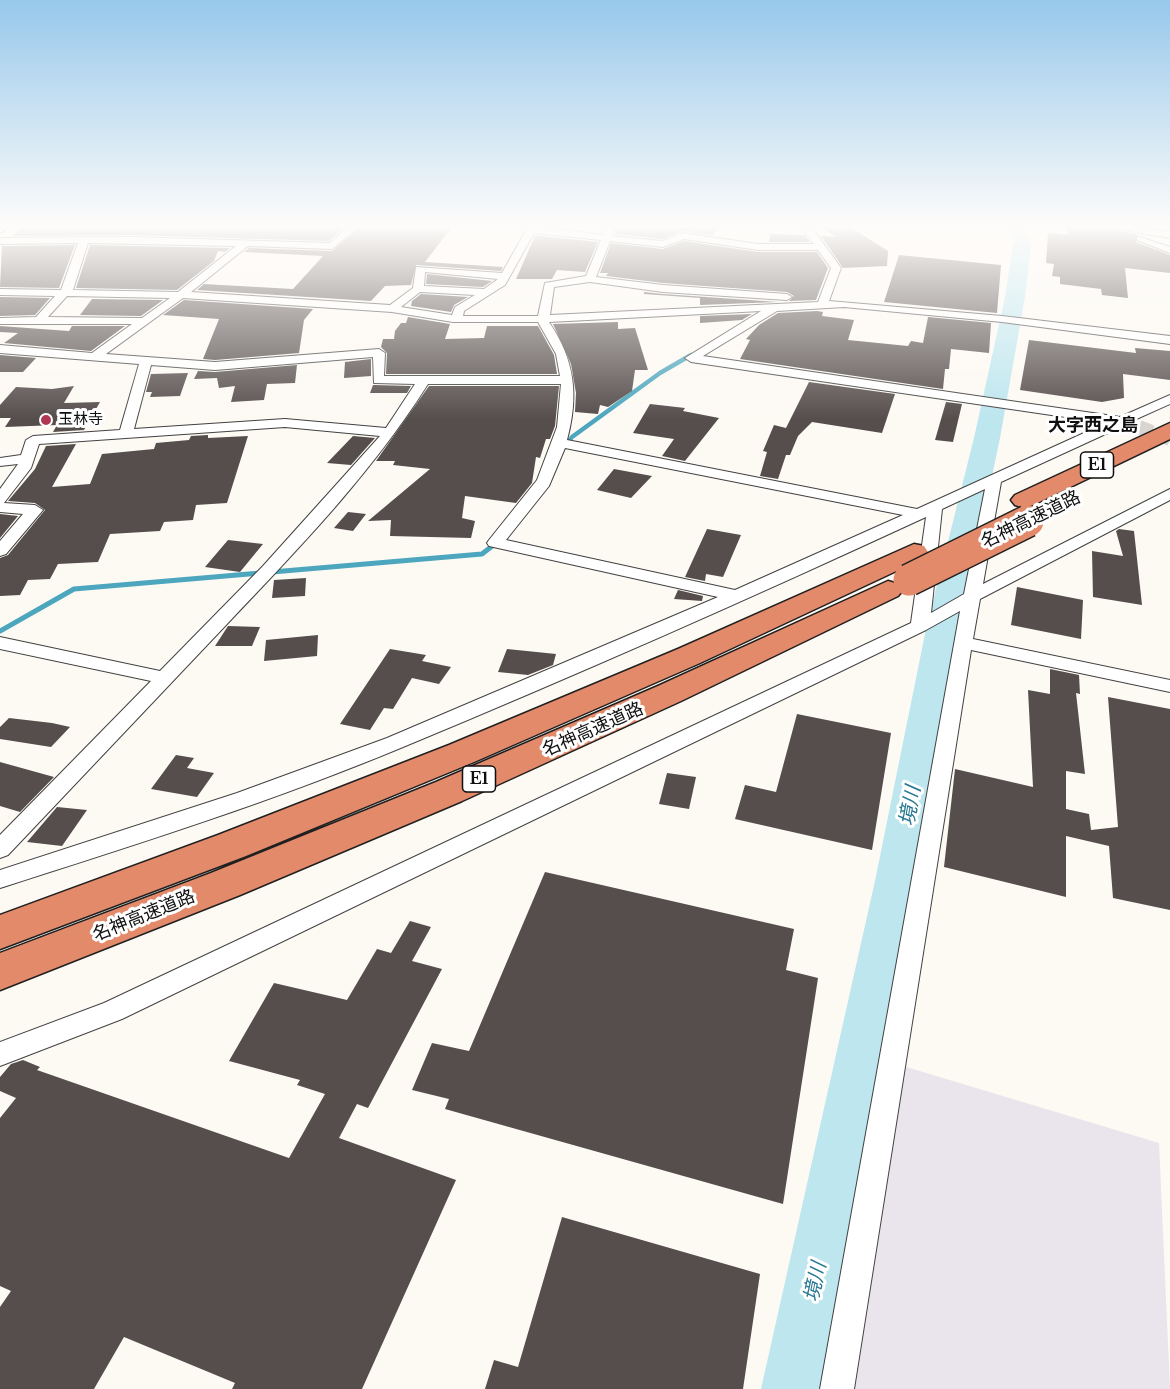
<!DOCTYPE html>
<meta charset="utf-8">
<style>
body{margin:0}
canvas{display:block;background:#fdf9f3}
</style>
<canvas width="1170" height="1389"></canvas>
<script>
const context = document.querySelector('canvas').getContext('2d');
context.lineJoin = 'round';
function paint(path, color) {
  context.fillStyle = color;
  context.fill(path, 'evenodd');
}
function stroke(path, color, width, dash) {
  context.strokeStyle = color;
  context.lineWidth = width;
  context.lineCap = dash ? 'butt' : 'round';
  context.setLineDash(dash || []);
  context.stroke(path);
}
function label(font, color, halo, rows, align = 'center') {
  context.font = font + ' "Libre Baskerville","Noto Sans JP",serif';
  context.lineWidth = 6;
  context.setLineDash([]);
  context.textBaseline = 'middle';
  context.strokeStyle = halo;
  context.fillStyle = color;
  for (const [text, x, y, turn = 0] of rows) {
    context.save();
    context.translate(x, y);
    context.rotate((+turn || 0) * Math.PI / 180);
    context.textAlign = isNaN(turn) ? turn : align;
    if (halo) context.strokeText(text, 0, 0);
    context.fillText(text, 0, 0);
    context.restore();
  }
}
paint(new Path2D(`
 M893,1063L1159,1143L1170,1389H836Z`), '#eae5ec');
stroke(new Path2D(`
 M566,445L572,437L660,373L691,355`), '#4ca6be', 4.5);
stroke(new Path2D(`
 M0,631L74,589L482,554L496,543`), '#4ca6be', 5);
paint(new Path2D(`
 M1005,225H1023L1032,239L1025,297L1000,438L960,629L921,881L827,1389H761L875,881L926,629L974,438L1005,297L1014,239Z`), '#bde6ef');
paint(new Path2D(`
 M71,225L69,227L347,225L329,241L130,235L13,236L23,226Z
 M363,225L452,227L425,262L503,267L501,271L416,265L411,285L385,286L371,301L197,290L204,284L293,289L323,256L244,252L249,248L332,251Z
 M616,225H700L720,228L712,235L683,231L662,239L615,234Z
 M818,225H847L888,251L887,266L843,268L821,236L836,237Z
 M1066,227H1095L1136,234V242L1170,255V273L1125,268L1128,298L1102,295L1101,289L1060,284V277L1052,276L1054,264L1046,263L1048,233L1068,235Z
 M770,234L805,235L810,242H769Z
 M535,236H541L598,242L585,272L557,270L552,279H516Z
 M684,241L758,252H817L828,268L816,300L789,301L794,296L787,292L663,283L606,276L608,273H600L611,243L663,249Z
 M75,245L59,288L0,287L2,246Z
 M90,245L230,248L225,252L218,251L214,261L177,290L76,288Z
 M899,255L1001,265L997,313L884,302Z
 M427,274L492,281L483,287L426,284Z
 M644,292L663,294L778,302L700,305V298L644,294Z
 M421,294L468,297L454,305L451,312L411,306L412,301Z
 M0,297L50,298L35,315L0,316Z
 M92,299L163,300L141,316L80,315Z
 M184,300L313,309L304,320L299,353L215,360L203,359L219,319L163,315Z
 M817,311L823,312L822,316L854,320L848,340L908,346L911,341L923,343L928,317L991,323L989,353L951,349L949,369H945L943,389L740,359L750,340L746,339L759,325L778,313Z
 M752,314L742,320L700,323V316Z
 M408,317L450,324L445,339L484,338L487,326H538L554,355L557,374H386L387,353L381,347L383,339H394L395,331L401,323H406Z
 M618,322V329L635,328L648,370H635L632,391L608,407L600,405L598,414L575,412L576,393L571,364L553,324Z
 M0,326L69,331L72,326H125L91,351L4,343L18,333L0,332Z
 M1029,340L1136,353L1135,348L1170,351V380L1123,374L1124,398L1102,402L1020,390Z
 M0,355L36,358L23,372H0Z
 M371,359V376L344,378L345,362Z
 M297,365L295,383L267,384L264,400L231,402L235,386L219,388L217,378L194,379L198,371L215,372Z
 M188,373L180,396L150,397L152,392H146L151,374Z
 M809,382L895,394L882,433L812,422L798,436L790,455H786L778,479L760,476L767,452L763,451L774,425L786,428Z
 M373,385H374L411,386L407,393H370Z
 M74,386L64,403L100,402L84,430L53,432L57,425L5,427L11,418H0V405L16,387L52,389Z
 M429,386H559L555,426L550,439H546L540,458L536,457L532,483L516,503L465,496L462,518L475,521L471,538L390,536L391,520L368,521L430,469L393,465L395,461H376Z
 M946,402L962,404L953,442L935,440Z
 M650,404L685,408L683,411L719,418L685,461L662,456L674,439L633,433Z
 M208,435V438L248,436L227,503L196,505L193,520L164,522L160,531L110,534L98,562L58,564L50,579L28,580L20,595L0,596V558L8,555L45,510L35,503L8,501L35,469L46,446L76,444L52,487L90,484L102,454L154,449L156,443L189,440L191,436Z
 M353,436L375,438L351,465L327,463Z
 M614,469L652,476L631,498L597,490Z
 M348,512L366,514L353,531L334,528Z
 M0,514L18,516L0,538Z
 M707,529L741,535L723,577L706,574L705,581L685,577Z
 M1119,529L1134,531L1142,605L1093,597L1092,551L1123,556L1116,531Z
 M228,540L263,544L240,572L205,567Z
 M306,578L305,596L272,598L274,580Z
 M1017,587L1083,600L1081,639L1011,625Z
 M678,590L703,596L702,601L674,599Z
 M228,626L260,627L252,646H215Z
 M318,635L317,656L264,661L266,640Z
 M390,649L426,655L422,661L451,667L439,684L412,678L393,709L384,708L370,730L340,724Z
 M507,649L556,654L553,665L528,675L498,672Z
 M1050,669L1079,675L1080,694L1076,693L1085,774L1066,771V809L1089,814L1091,830L1118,827L1108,697L1170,709V910L1113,898L1109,846L1066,836V897L944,867L955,769L1033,787L1028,690L1050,694Z
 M797,714L891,733L872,850L735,819L745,785L776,792Z
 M9,718L52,723L70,727L51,747L0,739V727Z
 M176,755L194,758L187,768L214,773L197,797L151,789Z
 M0,762L54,777L20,812L0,806Z
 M667,773L696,777L689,809L659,804Z
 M57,807L87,810L62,846L27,842Z
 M545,872L794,929L786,970L818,978L783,1204L445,1109L449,1099L412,1090L432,1043L469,1051Z
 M410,921L431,927L412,961L442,969L368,1108L357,1104L339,1138L456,1180L362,1389H232L235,1383L124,1337L94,1389H0V1307L11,1291L0,1286V1118L16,1098L0,1091V1077L11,1064L23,1060L40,1067L37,1070L289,1158L325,1094L297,1085L300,1080L229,1061L274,983L347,1000L377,949L391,953Z
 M562,1217L760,1274L743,1389H485L494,1360L518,1367Z`), '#564e4d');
stroke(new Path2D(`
 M1139,427L1170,439`), '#d9d6d1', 14, [14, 7]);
const minor = new Path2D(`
 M350,225H361L332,249L248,246L191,292L390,305L413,288L416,267L502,273L529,225L603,235L604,225H614L612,236L662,241L683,233L758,244H814L800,225H810L841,268L829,301L1002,316L1170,336V344L1002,322L844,307L777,311L703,356L1120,417L1170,395V404L1132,421L1131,425L1123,426L1001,482L983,584L1170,489V500L980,599L973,639L1170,680V692L971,650L854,1389H820L960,611L926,630L122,1019L0,1066V1042L104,1003L911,623L926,517C753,597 579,674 403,747C271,802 135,845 0,888V870L237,793L387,738L718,597L489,546L487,543L489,540L537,480L557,427L561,384H428C371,474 300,547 227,624C154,701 81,778 8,855L0,858V835L151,681L0,649V637L160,671L263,566L380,436L285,427L39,444L31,468L4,503L35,505L43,510L6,554L0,556V541L23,514L0,512V489L18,464L0,466V458L21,455L26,440L33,436L120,430L139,364L0,353V345L92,353L132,324H0V318L36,317L55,296L0,295V289L61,290L78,243L0,244V238L130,237L330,243ZM534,233L601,240L586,276L545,283L538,316H463L464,311L505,285ZM684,239L758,250H818L831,268L818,302L550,315L554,287L590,282L663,292L787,300L792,297L787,294L663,285L596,277L610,241L663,247ZM88,243L236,246L178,292L73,290ZM425,272L498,279L484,289L424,286ZM420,292L475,295L455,307L452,315L401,307ZM67,296L170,298L142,318L48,317ZM183,298L392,312L453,322H538L556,354L560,376H384L385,353L379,349L215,362L106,354ZM761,311L685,358L691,362L1106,423L917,509L567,440C579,396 575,360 549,322ZM373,357L374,383L415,384L386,428L285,419L134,429L151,365L215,370ZM565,448L903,515L735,590L506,540L549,486ZM985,489L964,594L931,613L942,509Z
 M1094,225H1119L1170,232V238Z
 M1137,236L1170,247V253L1137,240Z`);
const secondary = new Path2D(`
 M0,225H11L0,233Z`);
const motorway = new Path2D(`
 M1170,423V439L1033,505L1024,508L1015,505L1011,500L1015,495Z
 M914,544L924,546L928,552L924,558L700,663L474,762L246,856L0,949V915L218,835L449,745L678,649Z
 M888,581L898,584L903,590L898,596L681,701L462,801L240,895L0,990V953L211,873L436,782L658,686Z`);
stroke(minor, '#424242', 2);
stroke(secondary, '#313131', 3);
stroke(motorway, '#202020', 3);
paint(minor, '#fff');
paint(secondary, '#f6e2b5');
paint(motorway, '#e38a6b');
const motorwayBridgeFar1 = new Path2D(`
 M1025,523L1028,521`);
const motorwayBridge = new Path2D(`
 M909,580L1028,521`);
stroke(motorwayBridgeFar1, '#202020', 26, []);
stroke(motorwayBridge, '#202020', 34, []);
stroke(motorwayBridgeFar1, '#e38a6b', 23);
stroke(motorwayBridge, '#e38a6b', 31);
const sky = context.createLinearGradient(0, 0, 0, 419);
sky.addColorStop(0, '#97c8eb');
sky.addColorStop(0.54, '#fefcfa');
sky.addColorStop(1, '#fefcfa00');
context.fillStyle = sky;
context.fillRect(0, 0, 1170, 419);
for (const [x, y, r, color] of [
 [46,420,6,"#af3754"]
]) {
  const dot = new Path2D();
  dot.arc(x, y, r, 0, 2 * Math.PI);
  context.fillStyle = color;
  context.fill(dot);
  stroke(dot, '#fff', 2);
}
label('15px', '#0f0f0f', '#fff', [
 ["玉林寺",58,420]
], 'left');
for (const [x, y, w] of [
 [1097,465,33],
 [479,779,33]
]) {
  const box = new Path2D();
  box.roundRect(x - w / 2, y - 13, w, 26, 4.5);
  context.fillStyle = '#fff';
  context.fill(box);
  stroke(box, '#0f0f0f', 1.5);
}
label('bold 16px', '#0f0f0f', null, [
 ["E1",1097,465],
 ["E1",479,779]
]);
label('bold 18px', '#0f0f0f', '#fff', [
 ["大字西之島",1093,426]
]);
label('18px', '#0f0f0f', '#fff', [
 ["名神高速道路",1031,520,-26],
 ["名神高速道路",593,730,-24],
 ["名神高速道路",144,916,-22]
]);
label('italic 20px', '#267893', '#fff', [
 ["境川",911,806,-80],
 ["境川",816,1282,-78]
]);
</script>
